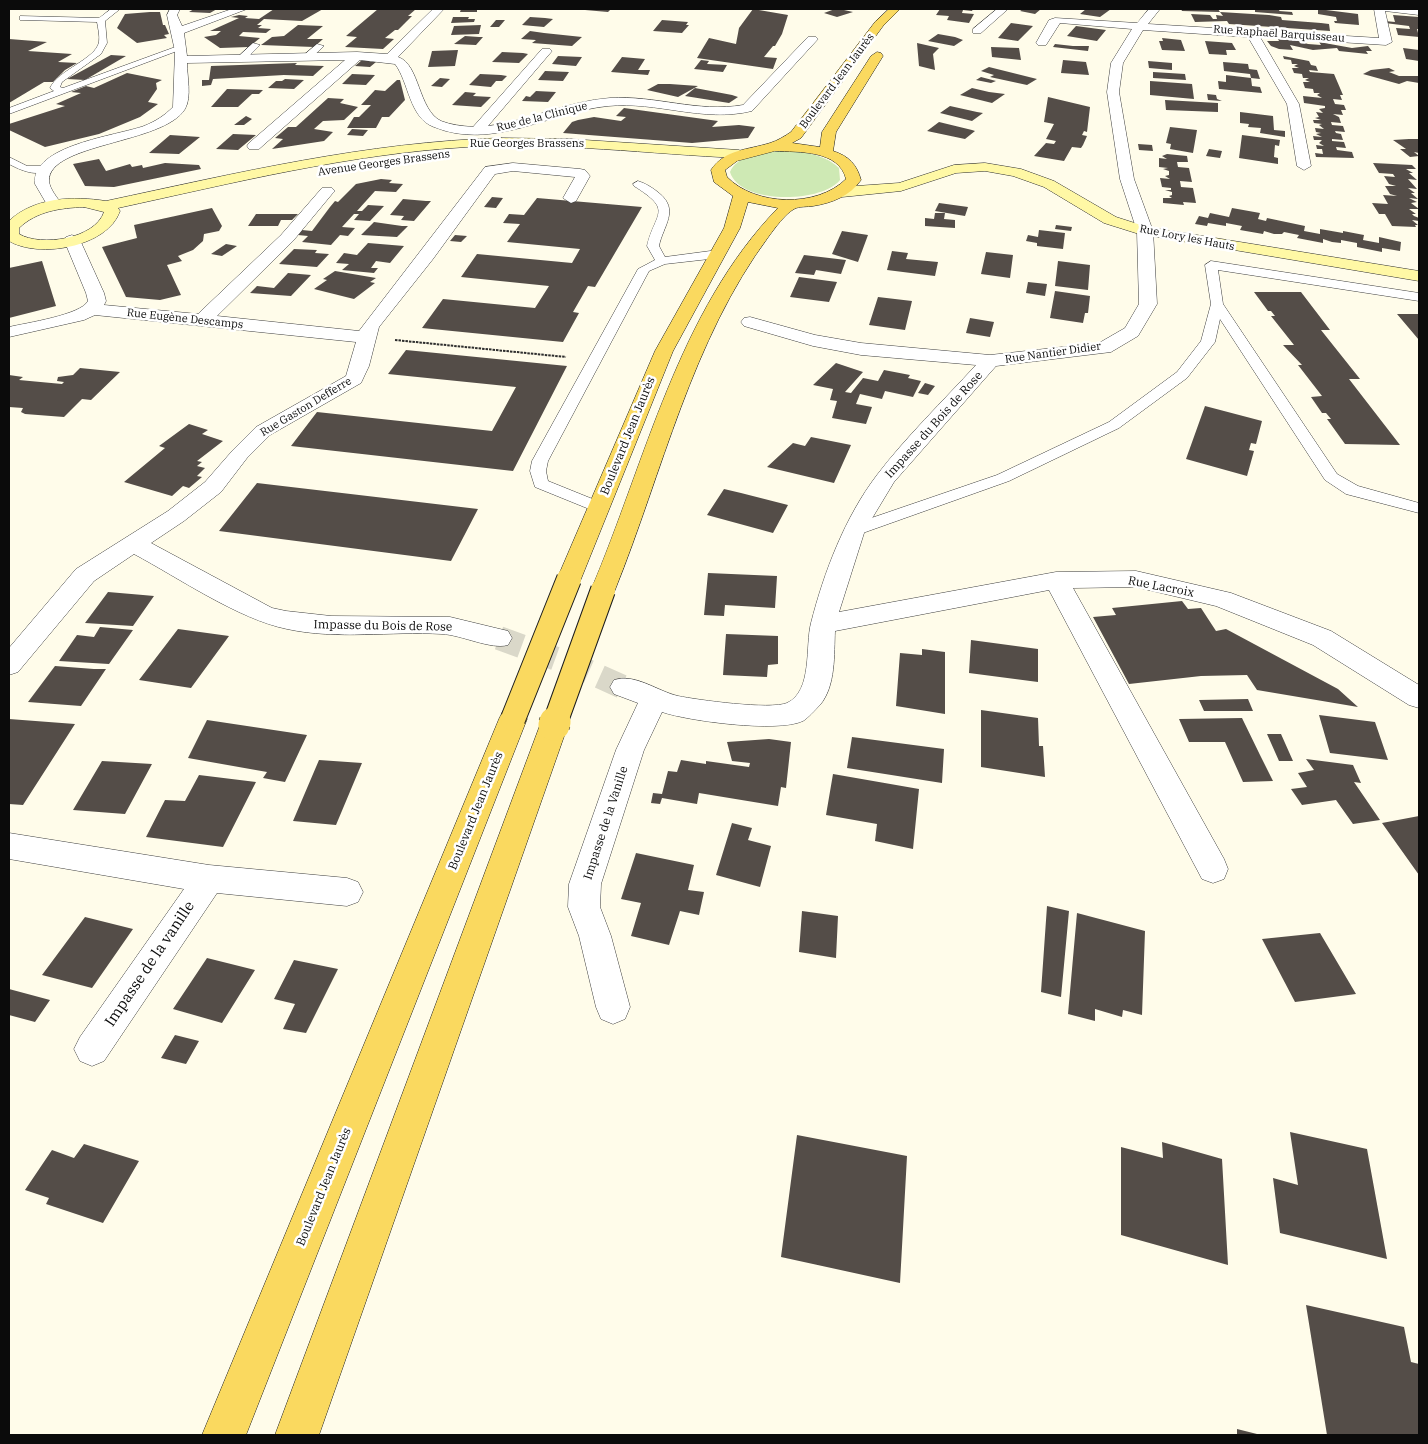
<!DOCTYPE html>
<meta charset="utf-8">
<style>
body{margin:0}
#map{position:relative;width:1428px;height:1444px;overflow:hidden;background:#fffcea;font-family:"IBM Plex Serif",serif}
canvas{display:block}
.frame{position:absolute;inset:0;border:10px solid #0b0b0b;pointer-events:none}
</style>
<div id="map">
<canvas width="1428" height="1444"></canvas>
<div class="frame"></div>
</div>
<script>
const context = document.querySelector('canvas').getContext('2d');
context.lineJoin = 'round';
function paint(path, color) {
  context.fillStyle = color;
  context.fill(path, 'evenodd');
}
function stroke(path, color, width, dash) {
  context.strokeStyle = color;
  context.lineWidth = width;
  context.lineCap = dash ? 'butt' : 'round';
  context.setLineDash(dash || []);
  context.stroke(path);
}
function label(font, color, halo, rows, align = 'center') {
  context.font = font + ' "IBM Plex Serif",serif';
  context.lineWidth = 5;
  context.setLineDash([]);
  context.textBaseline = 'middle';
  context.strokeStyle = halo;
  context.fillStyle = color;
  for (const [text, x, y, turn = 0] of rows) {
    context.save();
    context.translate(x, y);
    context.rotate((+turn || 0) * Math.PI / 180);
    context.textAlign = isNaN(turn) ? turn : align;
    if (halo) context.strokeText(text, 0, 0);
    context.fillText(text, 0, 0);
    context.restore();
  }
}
paint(new Path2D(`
 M778,151C800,151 823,153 839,168L840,180C822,203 740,205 730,172C737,155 762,153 778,151Z`), '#cee9b4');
paint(new Path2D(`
 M194,9H217L210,13L189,12Z
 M274,9H323L302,21L264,19L257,25H262L258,28L271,29L266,33L243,32L239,36L260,38L249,47L220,48L204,37L216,35L221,31H210L239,18L231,17L239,15L248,16L245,18L259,19Z
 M378,9H416L408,16H412L398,30H395L385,38L394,39L383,49L345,47L357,37L346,36Z
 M461,9H477V12H460Z
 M586,9H611L608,12L585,10Z
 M753,9L788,15L782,34L775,46H773L764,57L777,58L773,69L697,58L709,38L736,44L739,28Z
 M835,9L844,10L853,12L837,17L824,13Z
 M940,9H973L972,11L963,10L962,13L974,14L969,23L947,20L949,16L936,15Z
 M1023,9H1041L1035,14L1020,11Z
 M1086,9H1111L1100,17L1080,14Z
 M1181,9H1218L1220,12L1182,11Z
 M1255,9H1280L1279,11L1292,12L1293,15L1255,12Z
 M1318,9L1358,14L1359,25L1335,23L1334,21H1337L1336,17L1318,14Z
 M150,12H160L163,25H165L169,34L164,35L167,38L137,43L117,28L125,14Z
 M1220,12L1269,15L1281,17L1282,20L1321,23L1329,24L1330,31L1229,24L1227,21L1195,22L1191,14L1210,15L1213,19H1217L1216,15L1223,16Z
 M1393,15L1419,17V29H1417L1419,37L1398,35L1396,28L1410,29L1409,26L1385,23V21L1395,22Z
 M453,17H469L468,19H475L474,22L451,23Z
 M530,17L545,18L553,19L544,27L522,25Z
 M496,20H505L499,27H490Z
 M662,20L688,22L686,25H689L682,33L653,31Z
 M1011,23L1033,26L1018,41L998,38Z
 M298,25L323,26L307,39H323L314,47L261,45L272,37L284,36Z
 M481,25L479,34L451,35L454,26Z
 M1076,26L1106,30L1097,41L1067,36Z
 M530,31L544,33L582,37L572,46L532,43L536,40L521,39Z
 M938,34L955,37L963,40L954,46L928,41Z
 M465,36L479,37H483L476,45L454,44Z
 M1162,38L1181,40L1185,51L1162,50L1159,41H1163Z
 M9,39L47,42L28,51L72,54L58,62L77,63L65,70L53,82H44L9,103Z
 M1278,39L1295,40L1308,44L1321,45L1319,42L1352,48L1368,46L1372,51H1366L1368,54L1339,51L1337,48L1313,50L1290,45L1293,50L1279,49L1271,46L1267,41H1279Z
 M1205,41L1232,43L1236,50H1226L1227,55L1209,54Z
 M917,43L939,48L933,54L935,70L919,66Z
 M1055,44L1073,46H1089L1088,51L1053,47Z
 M991,47L1019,48L1021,60L992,57Z
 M1403,48L1419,50V61L1406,59Z
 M458,50L455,66L428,67L432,51Z
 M502,52L523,53L528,54L519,63L492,62Z
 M111,55L126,56L85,80L67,79Z
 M558,56L582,57L576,66L552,64Z
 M1283,56L1309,61L1311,65L1316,66L1318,71L1309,70L1310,72L1334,74L1343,95H1340L1342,100L1333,99L1335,104L1344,105L1346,110H1341L1343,115L1333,114L1339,117L1341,123L1331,122L1332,125L1343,126L1345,132L1335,131L1336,133L1341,134L1343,140L1332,139V141L1344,142L1346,148L1336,147L1337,150L1352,152L1354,158L1316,157L1315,153L1323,154L1322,149H1317L1316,145L1324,146L1319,143L1322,140H1314L1313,136L1322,137L1316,134L1321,133L1316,132L1315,128L1324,129L1319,125L1322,124L1314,123L1313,120H1321L1315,118L1319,117L1316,112L1323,113L1319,109L1325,108V106L1304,103L1303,96L1322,98L1317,95L1320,93H1314L1313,89L1305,88L1303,82H1310L1305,80L1309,78H1303L1302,74L1294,73L1292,68H1299L1294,66L1298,64H1292L1291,60L1284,59Z
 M622,57L645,59L638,70H650L648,75L611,72Z
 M362,60L371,61L369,62H376L370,67L355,66Z
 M701,60L709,61L707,64L727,65L723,72L694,69Z
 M1063,60L1086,62L1089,75L1061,73Z
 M1148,61L1172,63V70L1149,68Z
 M1223,62L1248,64L1249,69L1257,70L1260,79L1251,78L1250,74L1224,71Z
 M297,63L295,65L324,66L313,76L284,75L213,79L211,85L202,86V80H209L211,66Z
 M989,67L1037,79L1027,85L990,77L994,75L981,71Z
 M1389,68L1395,71L1389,72L1399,76H1419V83L1407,81L1399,84L1363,74L1371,70Z
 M545,71L569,72L563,81L538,80Z
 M1153,72L1185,74L1186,80L1153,78Z
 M127,73L162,80L156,83L157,89L148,102L158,104L140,117L99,134L45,147L9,130V124L65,106L56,104L81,93L71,92L86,86L94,88Z
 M352,74L375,75L366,85L342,84Z
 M480,74L501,75L507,76L502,81H496L491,87L469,85Z
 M1226,75L1251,78L1252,86L1260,87L1262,93L1219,89L1218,81L1226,82Z
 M981,77L996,81L991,83L976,80Z
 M440,78L450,79L442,87L431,86Z
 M285,79L304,80L294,89L268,88L276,81H282Z
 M397,80H400L405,100L389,117H382L376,128H347L354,117H359L371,105H361L375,90L385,91Z
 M1150,81L1192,84L1194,99L1150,95Z
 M658,84H670L698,86L678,97L647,90Z
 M695,88L732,95L738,97L729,103L685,96Z
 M972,88L989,92L1005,94L992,103L960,95Z
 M227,89L263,90L259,94H252L238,107H211Z
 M536,91L556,92L548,102L522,101L526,96L530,97Z
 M465,92L476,93L473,96L491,97L481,107L452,105Z
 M1207,94L1216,95L1217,99L1222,101L1208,100Z
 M1048,97L1090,107L1087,132L1084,131L1082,135L1087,136L1083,145L1081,148L1072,147L1064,161L1034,156L1046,143L1054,144L1056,141L1046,139L1054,124L1044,122Z
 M328,98L344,99L340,103L358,107L344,120L323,121L314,129L333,132L324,141L272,149L283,139L275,138L288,127H296Z
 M1165,100L1218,103V112L1166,110Z
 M950,106L977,112L983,113L972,121L940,113Z
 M624,108L718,121L712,127L739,125L755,127L748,138L692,143L563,133L572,122L578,120L594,117L621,121L626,117L616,116Z
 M1240,112L1273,116L1274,130L1285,131V137L1260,133L1261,128L1248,127L1249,124L1240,123Z
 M246,116L252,119L244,125H234Z
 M939,122L972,130L975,131L965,139L927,131Z
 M1170,127L1197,130L1193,153L1170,149L1171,144L1166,143Z
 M352,129L368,130L363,136L347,135Z
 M233,134L256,135L238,150L216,149Z
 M170,135L200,137L179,154L149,153Z
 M1242,135L1280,140L1279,146L1275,145L1274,157L1278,158V164L1239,158Z
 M1409,139H1419V153L1414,152L1419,156L1410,157L1400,149H1406L1393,140Z
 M1138,144L1152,145L1153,151L1139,150Z
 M1209,149L1222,151L1220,158L1206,156Z
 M1167,154L1187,156L1188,162H1177L1178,167L1189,168L1192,182L1180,181L1181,187L1193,188L1196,203L1183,202L1184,205L1163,203V198H1172L1169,196L1172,195V192L1165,190H1171V188L1162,187L1160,178L1170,179L1165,176L1169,175V171L1163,169L1168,168L1159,167V158L1167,159L1162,156Z
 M99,159L106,171L130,164L132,167L142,165L143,168L165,163L199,165L201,169L114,187L85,186L73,164Z
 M1373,163L1412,165L1416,169H1406L1413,173H1409L1417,180L1408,179L1417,189L1408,188L1415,193H1411L1418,199L1409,198L1417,202L1411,203L1419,209H1409L1416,214H1412L1414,216L1419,218V221L1412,220L1418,225H1415L1416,227L1392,226L1385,214H1379L1372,203L1388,204L1383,195L1397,196L1390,194L1385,186H1396L1389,184L1384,176L1395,177L1393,174L1379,173Z
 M381,179L392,180L389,183L403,184L396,192L375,191L357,211H362L368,205L384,206L370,221L354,220L359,214H354L342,227L355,228L348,236L340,235L331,245L302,242L308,236L298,235L302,230L312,231L330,207L335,201L338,202L356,184Z
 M492,197L503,198L496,208L484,207Z
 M537,198L642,207L595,287L588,286L573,312L579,313L563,342L422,328L443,299L535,308L549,286L461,277L477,254L572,263L580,249L507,242L520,224L503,223L509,214L524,215Z
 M403,199L426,201H431L414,221L401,220L404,216L390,215Z
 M939,203L968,207L965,216L935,211Z
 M212,208L222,226L219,231L204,234L203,241L193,250L178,256L182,261L167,265L181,295L160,300L126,297L102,247L137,238L134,225Z
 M1232,208L1260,213L1258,219L1266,221L1267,218L1305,226L1304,231L1320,234V229L1343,233V231L1364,235L1363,240L1379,243V237L1401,242L1400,251L1382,248V252L1357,247V243L1341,240V243L1332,242L1323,239V243L1297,238L1299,235L1284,232L1282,234H1274L1264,231L1263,234L1240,230L1242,226L1226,223V226L1208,223L1207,226L1195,224L1199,216L1208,218L1210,213L1229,217Z
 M935,213H945L944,219L955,220V228L925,226V218L934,219Z
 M256,214H298L292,220H281L278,226H248Z
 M374,222L402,226H408L397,237L361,235Z
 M1056,225L1072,227L1071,231L1055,229Z
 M1039,230L1065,233L1063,249L1037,246V243L1026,241L1028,235L1038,237Z
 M842,231L868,235L858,262L832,254Z
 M455,235L467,236L461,242L450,241Z
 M368,243L404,246L390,263L376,261L371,268H378L374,273L342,270L349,264L336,263L344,253L357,255Z
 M226,244L237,246L222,256L211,254Z
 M294,249L317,250L315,253L329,254L317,267L279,264Z
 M892,251L908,253L906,259L938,262L935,276L887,270Z
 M986,252L1013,255L1010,278L981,274Z
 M804,255L846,260L841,274L816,270L814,275L795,273Z
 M42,261L56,306L9,318V268Z
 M1058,261L1090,265L1088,290L1055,286Z
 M335,271L376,278L370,282L375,283L354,299L314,289L327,280L323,279Z
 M288,273L311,275L291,296L250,293L257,286L274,288Z
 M799,277L837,282L829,302L790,297Z
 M1028,282L1047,284L1045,296L1026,293Z
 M1055,291L1090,296L1088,313H1085L1083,323L1050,318Z
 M1254,292H1301L1330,330H1321L1360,379H1349L1400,445L1345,444L1327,419H1331L1326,413H1322L1311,397L1322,396L1298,365H1302L1283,345H1294L1271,316H1275L1271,311H1268Z
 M878,297L912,301L905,330L869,325Z
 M1397,314H1419V340Z
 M970,318L994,322L990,337L966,333Z
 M406,350L567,366L513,471L291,446L317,412L492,431L516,387L388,374Z
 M836,363L863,372L845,392L851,393L863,378L878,381L884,370L910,375L908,378L921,381L913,397L885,391L882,399L860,394L856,404L872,407L866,424L832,418L837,401L830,400L833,389L813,385Z
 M80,368L120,372L91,400L82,399L64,417L25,414L21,412L23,408L9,407V375L23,377L19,380L62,384L64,382L57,381L58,377L73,375Z
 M925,383L935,386L928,395L918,393Z
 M1205,406L1262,421L1256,444L1251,443L1249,450L1254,451L1247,476L1186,459Z
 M189,424L208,430L202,434L223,441L197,461L202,462L197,466L205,468L197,476L202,477L189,488L183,486L172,496L124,482L165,448L159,446Z
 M811,437L851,445L834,483L767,467L793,443L805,446Z
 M257,483L478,509L451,561L219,531Z
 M724,489L741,493L788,505L773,533L707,515Z
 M708,573L777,576L775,608L725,605L724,616L704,615Z
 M108,592L143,595L154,596L133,626L85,623Z
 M1182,601L1188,609L1201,608L1216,631L1226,629L1338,689L1358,707L1257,690L1247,675L1201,676L1129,684L1093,617L1116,615L1112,608Z
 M100,627L133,630L109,664L59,661L77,635L94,637Z
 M178,629L229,636L191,688L139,680Z
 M726,634L778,636V664L768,665L767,677L723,675Z
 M971,640L1038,649V682L969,673Z
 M922,649L945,652V714L896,706L900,653L922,655Z
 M55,666L94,669H106L81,706L28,702Z
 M1248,699L1253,711H1204L1199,700Z
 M981,710L1038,718L1039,746H1043L1045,777L981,767Z
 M1319,715L1375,722L1388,760L1330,753Z
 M1242,718L1260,755L1273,781L1243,782L1225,742H1189L1179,719Z
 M9,719L75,724L23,805L9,804Z
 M207,720L307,735L285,782L263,778L267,772L188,758Z
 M1267,734H1281L1293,761H1279Z
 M852,737L944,749L942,783L847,768Z
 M769,739L791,742L786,788L781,787L778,806L699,793L697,804L662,798L660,804L651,803L653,793L662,794L668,771L677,772L681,760L706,764V761L749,767L750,763L732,761L727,742Z
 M1306,759L1353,765L1361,783L1354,782L1380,820L1353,824L1336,800L1302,805L1291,789L1307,787L1298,773L1314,770Z
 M319,760L362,763L336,825L293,821Z
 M102,761L152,764L125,814L73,810Z
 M833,774L919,789L913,849L875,841L877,824L826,815Z
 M199,775L256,782L223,847L146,837L165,800L185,801Z
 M1419,816V875L1382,823Z
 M732,823L752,828L748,840L771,846L760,887L716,875Z
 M636,853L694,865L688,890L704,892L699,915L680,911L669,945L631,936L641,903L621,899Z
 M1047,906L1069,911L1061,997L1041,992Z
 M802,911L838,916L836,958L799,952Z
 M1077,913L1145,931L1142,1015L1123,1010L1122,1017L1095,1009V1021L1068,1014Z
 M85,917L133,929L92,988L42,975Z
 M1320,933L1356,994L1295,1002L1262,939Z
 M207,958L255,970L222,1023L173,1009Z
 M294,960L338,969L306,1033L283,1029L295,1004L274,999Z
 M9,989L50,1000L35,1022L9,1015Z
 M175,1035L199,1041L186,1064L161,1058Z
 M1290,1132L1367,1149L1387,1259L1280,1233L1273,1178L1298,1185Z
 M797,1135L907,1156L900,1283L781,1257Z
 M1162,1142L1222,1159L1228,1265L1121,1235V1147L1163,1158Z
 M84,1144L139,1161L103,1223L46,1204L49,1198L25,1190L52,1150L74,1158Z
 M1306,1305L1404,1327L1411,1362L1419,1364V1435H1327Z
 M1237,1429L1261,1435H1237Z`), '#544d48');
stroke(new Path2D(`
 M499,638L576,666L623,687`), '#dad8c9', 24, [24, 12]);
const lane = new Path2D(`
 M111,9H120L105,21L107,43L101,54L62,82L60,87L63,88L178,46L185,48L9,114V108L54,91L50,88C58,70 96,59 99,42C100,36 98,28 97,22L23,20H20V16L99,18Z
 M253,43L260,45L245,60H239V56Z
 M317,44L324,46L310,59H304V55Z
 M9,157L27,166H44L49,169C38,178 20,170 9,164Z
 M638,181C645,183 653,188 659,193C680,210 663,226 659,246L665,257L718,250L724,254L718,258L665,264L649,271L548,461L546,471L548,481L605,504L607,508L605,512L599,513L535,487L530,471L532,461L638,269L655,260L647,246C655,212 674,211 634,186L633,184Z
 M1211,261L1419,293V301L1218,270L1223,304L1337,474L1358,486L1419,503V513L1346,494L1325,480L1220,319L1215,342L1187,378L1119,428L1009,481L860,534H848L846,530L848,526L997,475L1109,422L1177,372L1201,341L1211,304L1205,265Z`);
const street = new Path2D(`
 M170,9H180L177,15L182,26L232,9H247L184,33L187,56L357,52L387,54L433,9H444L398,57C420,64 418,110 441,121C451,125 462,126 473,127L542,49H550L552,51L488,126C529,121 568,101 610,98C655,95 698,113 743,105L808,37H816L818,39L752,111C703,123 657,101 608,106C549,112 493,151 434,127C409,118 409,82 395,64L360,60L259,149H249L247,146L249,143L345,60L187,63C187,76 192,97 185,109C164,144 48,143 49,181C50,190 58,198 62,205L59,208H49L35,184C31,145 116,136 144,126C156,121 164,116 173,107L175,51L167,15Z
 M997,9H1008L981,33H973V29Z
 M1149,9H1160L1148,24L1379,38L1374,9H1419V15L1385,11L1392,42L1386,45L1260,37L1299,104L1311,166L1304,170L1297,166L1287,104L1248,37L1143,30L1123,63L1119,92L1134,179L1153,231L1157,304L1138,336L1111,352L996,366L894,482L865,530L839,612L1056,572L1136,571L1231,593L1331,631L1419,685V708L1409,705L1313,645L1216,606L1136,587L1073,588L1224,859L1228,869L1224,879L1213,883L1202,879L1049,590L835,631C834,654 836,686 820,705C815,710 808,718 803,721C778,733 688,721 662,712L644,750L601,884L600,907L611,936L630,1007L625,1019L613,1024L601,1019L596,1007L579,936L568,907L569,884L616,750L638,703L614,694L610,687L614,680C635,673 657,691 678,696C698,700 770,710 787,703C813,691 805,645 811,623C824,572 845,517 877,475C905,438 944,400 976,365L861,355L813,346L744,326L741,322L744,318L750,317L815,335L861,343L990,355L1099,343L1125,328L1139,304L1137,231L1120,179L1107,92L1111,63L1132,29L1060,23L1046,45H1038L1036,43L1049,20L1055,18L1137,23Z
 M513,163L580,169L585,170L590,176L576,201L571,203L563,198L575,177L513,171L495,174L433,259L379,327L369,366L361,383L270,435L247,458L221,492L184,521L151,543L272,608L286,611L331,616L450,617L508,631L512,638L508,645C491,650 462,635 442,634C390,631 338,640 287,629C238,619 179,578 134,554L94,581L18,672L9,675V648L76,569L168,511L205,482L233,450L256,427L346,376L356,342L95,315L84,320L9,337V327C26,323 81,315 88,301L86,293L64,240L66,237L72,235L80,240L104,293L106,301L104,305L198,314L281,235L322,188H332L335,191L332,194L293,241L217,316L359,331L485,167Z
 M9,833L209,865L347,878L358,882L363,892L358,902L347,906L217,893L104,1061L92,1066L80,1061L74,1049L80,1037L184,889L9,859Z`);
const secondary = new Path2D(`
 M501,138L569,139L739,150L746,154L739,158C649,154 558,142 467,147C349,154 233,183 118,208L120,211C108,247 39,259 9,241V221C34,197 74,196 106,201C237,173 367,142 501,138ZM84,207L104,212C95,239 41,247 19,234V228C37,211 60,208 84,207Z
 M985,163L1021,169L1054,181L1116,217L1147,227L1419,271V281L1139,234L1104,223L1044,187L1013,176L985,171L956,173L901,191L842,197L834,192L842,187L899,183L954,165Z`);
const primary = new Path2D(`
 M889,9H900L883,26L801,138L792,143L820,147L822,132L871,56L877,52L881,53L883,56L836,132L833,151C849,156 857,165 861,180C850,196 832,203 813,206C808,207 799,206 794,209C785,214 775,228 769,236C691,341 663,471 615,590L612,596L603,598L594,596L591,590C646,461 678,311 778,208L748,202L740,228L673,351L581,579L578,585L569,587L560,585L557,579L655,351L724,228L733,196L714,182L711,170C725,149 748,150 770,143C777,141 785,136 791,132L875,22ZM775,151C799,152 839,150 846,179C817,208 755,206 727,177L725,170L737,161Z
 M513,708L523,711L527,719L246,1435H202L499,719L503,711Z
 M554,714L564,717L568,725L319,1435H275L540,725L544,717Z`);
stroke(lane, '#3e3e3e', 1);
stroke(street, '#3e3e3e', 1);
stroke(secondary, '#2d2d2d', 1);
stroke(primary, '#1c1c1c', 1);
stroke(new Path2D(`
 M395,340L566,357`), '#2d2d2d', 2, [2.5, 1]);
paint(lane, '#fff');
paint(street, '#fff');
paint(secondary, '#fff8a5');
paint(primary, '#fad95f');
const primaryBridgeFar1 = new Path2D(`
 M513,719L569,579
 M555,723L603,590`);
const primaryBridge = new Path2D(`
 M554,725L555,722`);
stroke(primaryBridgeFar1, '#1c1c1c', 26, []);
stroke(primaryBridge, '#1c1c1c', 32, []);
stroke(primaryBridgeFar1, '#fad95f', 24);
stroke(primaryBridge, '#fad95f', 31);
label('11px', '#0b0b0b', '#fff', [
 ["Rue Raphaël Barquisseau",1279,34,4],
 ["Boulevard Jean Jaurès",837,81,-53],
 ["Rue de la Clinique",542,117,-14],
 ["Rue Georges Brassens",527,144],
 ["Avenue Georges Brassens",384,163,-8],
 ["Rue Lory les Hauts",1187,238,11],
 ["Rue Eugène Descamps",185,319,6],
 ["Rue Nantier Didier",1053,353,-8],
 ["Rue Gaston Defferre",306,407,-31]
]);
label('12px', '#0b0b0b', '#fff', [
 ["Impasse du Bois de Rose",934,425,-48],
 ["Boulevard Jean Jaurès",628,436,-68],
 ["Rue Lacroix",1161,587,11],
 ["Impasse du Bois de Rose",383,626,1],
 ["Boulevard Jean Jaurès",476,811,-68],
 ["Impasse de la Vanille",606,823,-72],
 ["Boulevard Jean Jaurès",324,1187,-68]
]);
label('15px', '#0b0b0b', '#fff', [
 ["Impasse de la vanille",150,964,-56]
]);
</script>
